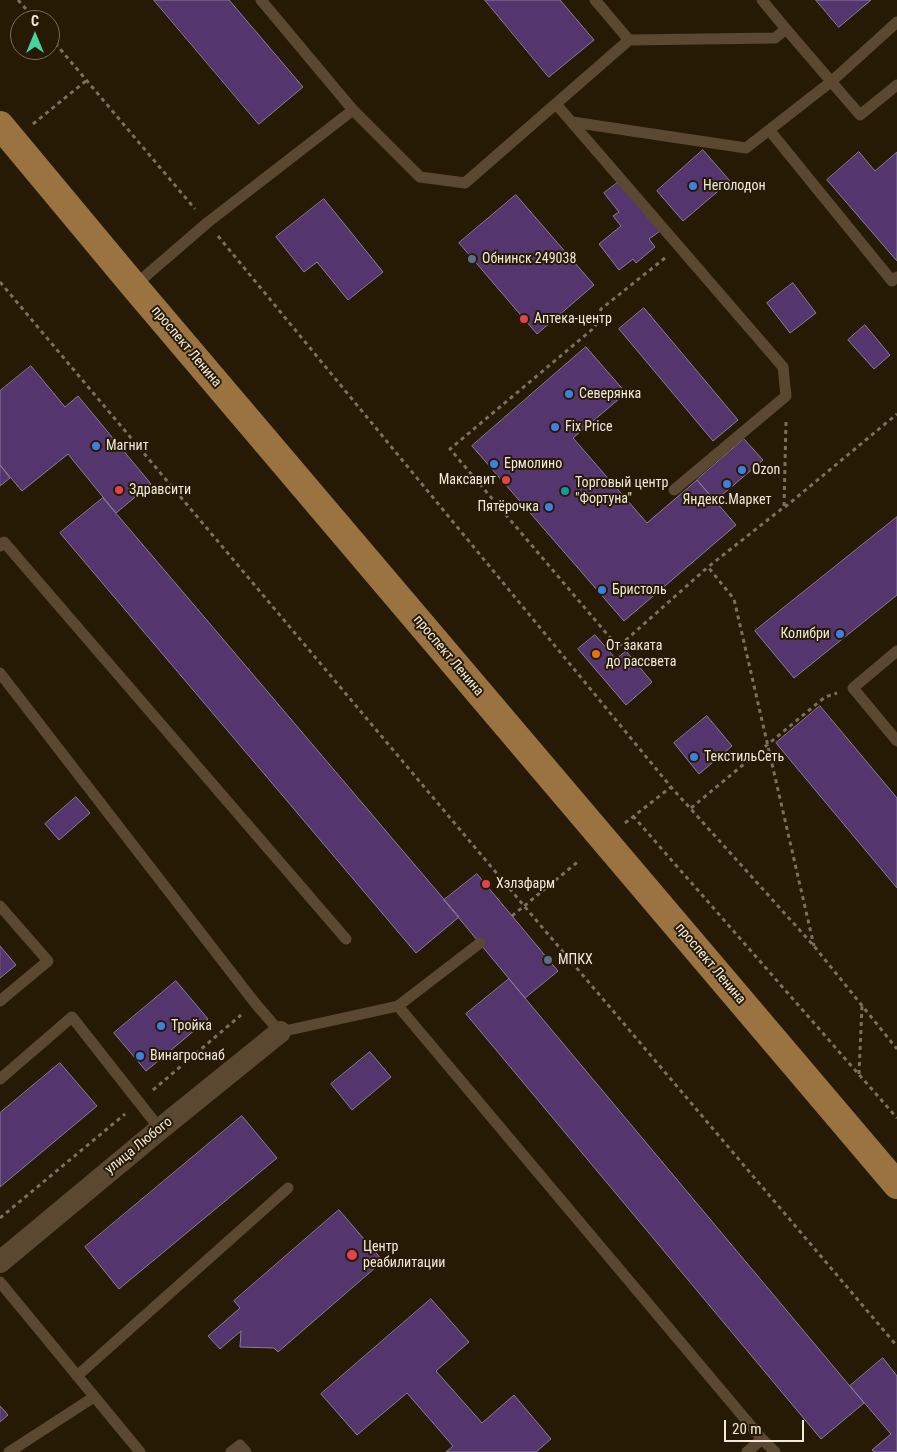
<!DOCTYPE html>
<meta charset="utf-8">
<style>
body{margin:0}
#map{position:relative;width:897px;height:1452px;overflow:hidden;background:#271a04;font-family:"Roboto Condensed",sans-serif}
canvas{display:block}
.north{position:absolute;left:10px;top:10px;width:50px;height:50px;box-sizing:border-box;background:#271a04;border:1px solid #796d5a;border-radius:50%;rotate:0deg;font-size:14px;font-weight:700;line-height:20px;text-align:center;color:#f3eadc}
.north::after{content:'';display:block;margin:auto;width:18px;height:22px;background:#45d49f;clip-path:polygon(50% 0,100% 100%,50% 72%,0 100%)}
.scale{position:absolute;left:724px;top:1420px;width:80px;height:22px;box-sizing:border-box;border:2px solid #f3eadc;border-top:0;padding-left:6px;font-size:15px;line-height:18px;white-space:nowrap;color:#f3eadc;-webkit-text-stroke:4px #271a04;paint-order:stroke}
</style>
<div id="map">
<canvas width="897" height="1452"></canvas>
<div class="north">С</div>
<div class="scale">20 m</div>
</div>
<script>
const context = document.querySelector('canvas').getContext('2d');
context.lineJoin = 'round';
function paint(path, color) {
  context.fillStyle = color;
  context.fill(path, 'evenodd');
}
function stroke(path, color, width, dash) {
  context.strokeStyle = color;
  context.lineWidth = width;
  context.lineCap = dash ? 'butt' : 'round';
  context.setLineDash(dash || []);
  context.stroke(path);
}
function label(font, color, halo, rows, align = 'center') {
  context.font = font + ' "Roboto Condensed",sans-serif';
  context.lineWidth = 4;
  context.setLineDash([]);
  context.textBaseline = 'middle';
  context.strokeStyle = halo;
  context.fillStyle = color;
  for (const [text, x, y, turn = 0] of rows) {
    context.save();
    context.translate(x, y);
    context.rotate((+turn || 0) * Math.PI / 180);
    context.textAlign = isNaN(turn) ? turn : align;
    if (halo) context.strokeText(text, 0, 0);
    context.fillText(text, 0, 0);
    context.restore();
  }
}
const building = new Path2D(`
 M154,0H229L303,87L259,124Z
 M485,0H560L594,40L549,77Z
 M816,0H871L839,27Z
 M703,150L730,181L683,221L657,191Z
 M859,152L875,171L897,152V261L827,180Z
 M620,181L660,231L649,239L655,247L636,263L633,259L619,270L599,244L621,226L613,216L619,212L604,193Z
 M516,195L594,285L537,334L459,243Z
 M324,199L383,272L348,300L317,262L304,272L276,237Z
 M793,283L816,313L790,333L767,303Z
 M644,308L738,420L713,441L619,329Z
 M865,325L890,355L874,369L848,340Z
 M586,347L626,393L573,438L647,523L697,480L736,525L624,621L472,446Z
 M31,366L65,407L78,396L151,484L116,513L68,454L22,491L0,465V391Z
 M744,439L763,460L715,501L697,480Z
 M0,465L10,478L0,486Z
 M103,498L459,917L416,953L60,533Z
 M897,517V595L794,678L755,631Z
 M595,635L616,659L626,651L652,682L626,705L578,649Z
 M820,706L897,798V888L776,743Z
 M707,716L732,746L699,774L674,743Z
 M76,797L90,813L59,840L45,824Z
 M477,874L558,971L525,998L444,900Z
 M0,946L16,965L0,978Z
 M509,979L864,1403L821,1439L466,1014Z
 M176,981L208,1019L146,1071L114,1033Z
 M370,1052L391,1077L352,1110L331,1084Z
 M60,1063L97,1106L0,1187V1113Z
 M242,1116L277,1158L119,1289L85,1247Z
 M339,1210L383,1261L278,1352L274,1348L240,1347L241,1331L220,1349L208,1336L240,1308L234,1301Z
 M431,1299L469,1342L436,1371L482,1423L514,1395L551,1439L536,1452H446L453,1446L407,1393L357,1435L321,1394Z
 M883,1358L897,1376V1452H874L872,1450L891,1434L850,1386Z
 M0,1406L8,1415L0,1422Z`);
paint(building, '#54356d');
stroke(building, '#8a7d97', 1);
stroke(new Path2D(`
 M18,0L36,20
 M50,37L195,209
 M33,124L87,80
 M218,236L671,787L814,946L897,1049
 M665,258L601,309L595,327L450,449L618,647L708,567
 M0,282L525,907L897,1346
 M786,422L784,507L708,567L734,599L814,946
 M785,507L897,414
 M691,808L825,697L837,693
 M633,816L897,1118
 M625,823L671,787
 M512,916L580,860
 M859,1074L862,1006
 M153,1090L241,1015
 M0,1218L125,1114`), '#7b6f5d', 3, [4, 4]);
stroke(new Path2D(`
 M786,29L860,115L897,85
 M629,40L775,38L786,29L762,0
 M556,104L783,367L786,396L674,490
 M353,110L420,177L465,183L629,40L595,0
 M572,122L746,148L832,81L897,22
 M770,131L892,281L897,277
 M134,286L207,223L353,110L261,0
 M0,546L4,542L346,939
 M897,651L853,688L897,741
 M0,673L255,1003L280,1032L398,1006L762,1439L775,1452
 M0,906L48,961L0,1001
 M398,1006L480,943
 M0,1079L72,1017L160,1129
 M0,1282L140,1452
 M77,1376L288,1188
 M9,1452L94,1397
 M231,1452L240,1445L246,1452
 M747,1452L762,1439`), '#5b4831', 11);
stroke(new Path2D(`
 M0,1262L160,1129L280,1032`), '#5b4831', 22);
stroke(new Path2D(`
 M0,125L134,286L897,1185`), '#9a7341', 28);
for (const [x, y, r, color] of [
 [693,186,5,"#3f7fe0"],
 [472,259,5,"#5c6f8a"],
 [524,319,5,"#e0444e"],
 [569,394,5,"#3f7fe0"],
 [555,427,5,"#3f7fe0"],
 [96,446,5,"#3f7fe0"],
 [494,464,5,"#3f7fe0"],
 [742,470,5,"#3f7fe0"],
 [506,480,5,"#e0444e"],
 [727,484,5,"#3f7fe0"],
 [119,490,5,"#e0444e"],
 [565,491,5,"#0f9aa8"],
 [549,507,5,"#3f7fe0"],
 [602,590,5,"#3f7fe0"],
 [840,634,5,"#3f7fe0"],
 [596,654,5,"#e8710a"],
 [694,757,5,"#3f7fe0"],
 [486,884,5,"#e0444e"],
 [548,960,5,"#5c6f8a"],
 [161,1026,5,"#3f7fe0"],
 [140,1056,5,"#3f7fe0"],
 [352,1255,6,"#e0444e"]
]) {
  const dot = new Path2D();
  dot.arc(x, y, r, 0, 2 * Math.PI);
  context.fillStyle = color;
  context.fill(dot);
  stroke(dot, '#271a04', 2);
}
label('14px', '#f3eadc', '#271a04', [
 ["Неголодон",703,186],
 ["Обнинск 249038",482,259],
 ["Аптека-центр",534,319],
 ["Северянка",579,394],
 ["Fix Price",565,427],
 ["Магнит",106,446],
 ["Ермолино",504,464],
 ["Ozon",752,470],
 ["Максавит",496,480,"right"],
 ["Торговый центр",575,483],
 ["\"Фортуна\"",575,499],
 ["Здравсити",129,490],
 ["Яндекс.Маркет",727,500,"center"],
 ["Пятёрочка",539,507,"right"],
 ["Бристоль",612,590],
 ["Колибри",830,634,"right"],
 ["От заката",606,646],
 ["до рассвета",606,662],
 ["ТекстильСеть",704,757],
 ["Хэлзфарм",496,884],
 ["МПКХ",558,960],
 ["Тройка",171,1026],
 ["Винагроснаб",150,1056],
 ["Центр",363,1247],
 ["реабилитации",363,1263]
], 'left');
label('14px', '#f3eadc', '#271a04', [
 ["проспект Ленина",186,347,50],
 ["проспект Ленина",448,656,50],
 ["проспект Ленина",710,964,50],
 ["улица Любого",139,1146,-39]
]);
</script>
